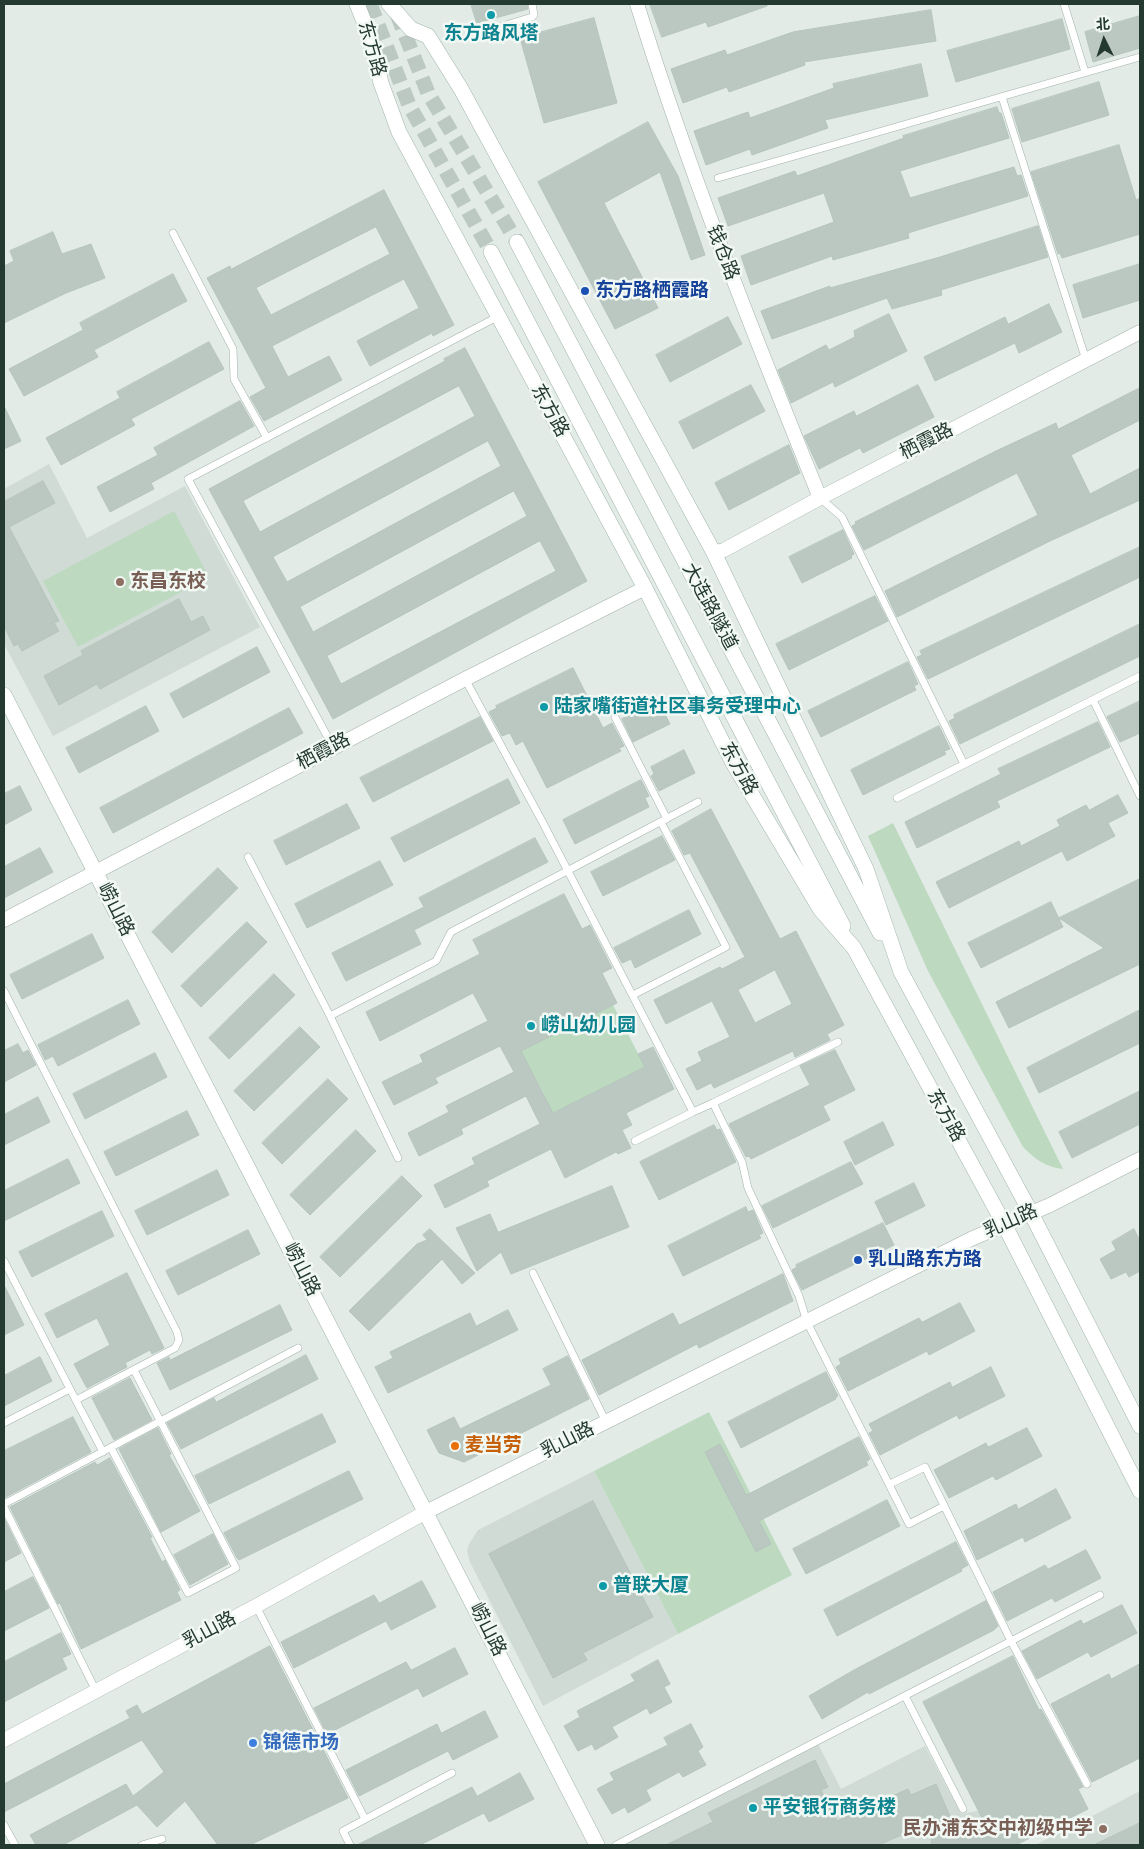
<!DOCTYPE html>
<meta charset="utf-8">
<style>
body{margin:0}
#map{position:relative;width:1144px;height:1849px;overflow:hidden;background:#e2ebe6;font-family:"Sofia Sans Condensed","Noto Sans SC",sans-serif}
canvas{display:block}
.frame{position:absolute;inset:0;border:5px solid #243a31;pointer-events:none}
.north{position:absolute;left:1079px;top:15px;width:50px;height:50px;-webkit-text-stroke:4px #f2f8f4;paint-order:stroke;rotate:356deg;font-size:14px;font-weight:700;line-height:20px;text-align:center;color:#243a31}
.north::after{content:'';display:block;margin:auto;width:18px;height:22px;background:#243a31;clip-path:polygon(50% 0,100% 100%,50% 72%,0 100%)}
</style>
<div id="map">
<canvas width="1144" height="1849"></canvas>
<div class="frame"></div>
<div class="north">北</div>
</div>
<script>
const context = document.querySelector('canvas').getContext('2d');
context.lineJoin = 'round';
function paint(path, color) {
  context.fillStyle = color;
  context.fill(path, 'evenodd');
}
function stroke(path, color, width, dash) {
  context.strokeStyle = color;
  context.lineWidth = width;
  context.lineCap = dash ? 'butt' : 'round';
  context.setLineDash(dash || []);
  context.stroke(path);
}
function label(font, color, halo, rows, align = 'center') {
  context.font = font + ' "Sofia Sans Condensed","Noto Sans SC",sans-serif';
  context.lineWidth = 5;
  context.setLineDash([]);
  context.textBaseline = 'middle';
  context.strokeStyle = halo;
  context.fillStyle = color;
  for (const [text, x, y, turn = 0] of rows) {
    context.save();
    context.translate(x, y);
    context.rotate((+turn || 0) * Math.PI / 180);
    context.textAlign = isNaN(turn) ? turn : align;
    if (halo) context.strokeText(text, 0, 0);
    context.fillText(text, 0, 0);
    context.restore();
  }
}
paint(new Path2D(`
 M49,464L87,538L185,486L260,627L53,736L4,644V489Z
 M594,1471L678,1634L543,1706L470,1562L467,1551L469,1544L478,1530Z
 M817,1742L841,1789L925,1746L961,1814L993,1808L999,1845H616Z
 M1140,1791V1845H1035L1096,1814Z`), '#d1dbd5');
paint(new Path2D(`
 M174,511L209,577L78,647L43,581Z
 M893,823L1063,1169C1045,1167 1035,1159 1023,1147L928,971L868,836Z
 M613,1005L645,1067L547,1116L537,1098L544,1094L532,1072L526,1075L515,1054Z
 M709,1412L792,1575L678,1634L594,1471Z`), '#bddac1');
const building = new Path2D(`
 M471,4H527L528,9L477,23Z
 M650,4H767V6L708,27L706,22L662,37Z
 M931,10L936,41L804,62L805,65L729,92L727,87L683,103L671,69L725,50L727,55L793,32Z
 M1140,16V48L1093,62L1085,32Z
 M594,18L617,103L544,123L520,38Z
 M1062,19L1070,49L956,82L947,51Z
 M921,64L928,96L825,120L828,128L752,155L750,149L706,165L694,131L748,112L750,118L834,88L833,84Z
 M1099,82L1109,115L1022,142L1012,109Z
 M997,107L999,113H1001L1009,138L900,171L910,198L1014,167L1017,176L1021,175L1028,196L908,233L909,238L833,260L832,256L751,285L741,256L834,222L824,193L728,226L718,198L795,171L797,176L904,138L903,136Z
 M648,122L678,176L705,255L691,260L660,172L604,203L658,308L615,329L538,182Z
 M1119,145L1136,200L1140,198V234L1062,258L1060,253L1058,254L1031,172Z
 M384,190L454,325L433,336L432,333L370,366L357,341L419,308L404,279L272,346L288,377L329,356L342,380L264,421L250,397L266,388L207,278L230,266L231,269ZM376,227L390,254L271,315L256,288Z
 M1038,226L1048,257L941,290L942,295L892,309L887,298L772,339L761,311L830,286V288L940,257Z
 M53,232L62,254L91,244L105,278L66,293L4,323V266L14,261L10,251Z
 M1140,264V300L1083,318L1073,285Z
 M173,274L187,301L94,350L98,357L24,396L9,369L83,330L80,323Z
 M1049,304L1062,332L1019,353L1015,343L935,381L924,357L1005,317L1008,324Z
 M889,314L907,351L835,387L833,382L791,403L778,370L826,345L829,350L855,337L854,331Z
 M728,317L742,344L670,382L656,355Z
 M209,342L224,369L131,419L135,425L61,465L46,438L120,398L117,392Z
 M465,348L587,581L333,719L209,489L445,361L444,359ZM459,386L475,416L260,532L243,501ZM488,441L501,466L287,582L273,557ZM514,491L527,516L313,632L300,607ZM540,541L556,571L341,684L327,656Z
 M751,385L765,411L693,449L679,422Z
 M918,385L934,417L863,453L860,448L819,469L804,436L854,411L856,416Z
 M1140,388V420L1071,455L1090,494L1140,468V500L1050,541L897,617L885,591L1038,515L1017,473L864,550L852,526L856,524L855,522L996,451L1056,423L1058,429Z
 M240,401L254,426L151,483L154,489L110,512L97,487L158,455L154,448Z
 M4,406L21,441L4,449Z
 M789,445L800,473L729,510L715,483Z
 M43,481L55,503L9,527L59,621L54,623L59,631L22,651L18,644L14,646L4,626V502Z
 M843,530L854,554L851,556L852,558L802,583L789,557Z
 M1140,547V577L928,679L917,657L922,655L920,651Z
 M875,596L888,621L789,670L776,644Z
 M179,599L191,622L203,616L210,630L100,689L97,684L59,705L44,676L83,655L81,651Z
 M1140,624V656L960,744L949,721L955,718L954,715Z
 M257,647L270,672L183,718L170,694Z
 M908,662L918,684L914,686L916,690L821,737L808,711Z
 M573,668L603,728L612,723L624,746L619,748L621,751L547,788L523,741L516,745L510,733L502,736L489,712L497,708L496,706Z
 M658,701L670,724L633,742L622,719Z
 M1140,701V733L1120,742L1107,717Z
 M146,706L159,731L79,773L66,748Z
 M289,708L303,733L113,833L100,808Z
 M480,717L493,741L373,802L360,778Z
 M1098,722L1110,747L997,801L1000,807L917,848L905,822L1001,774L998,769Z
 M939,726L950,749L944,751L946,754L863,795L851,770Z
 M684,750L695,773L659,791L651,776L654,774L651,767Z
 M508,779L520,803L404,862L391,838Z
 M641,780L649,796L645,798L649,807L575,844L563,820Z
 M20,786L32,810L4,825V794Z
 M1118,795L1128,813L1108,823L1115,836L1067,861L1062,851L949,908L936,882L1019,841L1021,846L1060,826L1057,820L1086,805L1089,810Z
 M347,804L360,828L286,865L274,841Z
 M711,809L780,939L796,931L844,1025L827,1034L830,1040L795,1057L793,1051L714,1088L711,1083L697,1090L686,1069L702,1061L698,1052L730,1037L712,1001L666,1024L654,1000L720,967L722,969L745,957L690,853L684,855L672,831ZM775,970L792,1004L755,1023L738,990Z
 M662,836L675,860L603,896L591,872Z
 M535,838L548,862L414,930L421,944L346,981L332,953L424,907L419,898Z
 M40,848L53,872L4,898V867Z
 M380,861L393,885L307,928L295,904Z
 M218,868L238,888L172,953L152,932Z
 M1140,879V964L1009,1028L996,1002L1104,948L1059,918Z
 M564,894L582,929L590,925L612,968L602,973L617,1003L521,1051L553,1113L645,1067L638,1054L653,1047L674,1089L626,1113L632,1125L622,1130L631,1148L618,1154L616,1152L565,1178L551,1149L487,1181L489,1186L445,1208L434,1185L475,1164L472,1158L540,1124L526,1096L461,1129L463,1134L419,1156L408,1133L449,1112L446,1106L514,1072L500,1046L435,1078L438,1083L394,1105L382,1082L423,1062L420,1055L488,1021L473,993L380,1041L366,1012L480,954L473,940Z
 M1051,902L1063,927L981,968L968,943Z
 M689,910L701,934L635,968L631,959L622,963L614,948Z
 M247,922L267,942L201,1007L181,986Z
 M92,934L104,958L22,999L10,975Z
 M274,974L295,995L229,1059L209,1038Z
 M128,1000L140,1024L58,1066L53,1056L45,1060L38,1045Z
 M1140,1010V1043L1039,1093L1027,1068Z
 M300,1027L320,1047L254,1111L234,1091Z
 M18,1044L23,1053L28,1050L36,1065L4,1082V1051Z
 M835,1050L855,1090L823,1106L830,1120L751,1159L749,1156L746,1157L729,1124L810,1085L800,1066Z
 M155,1053L167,1077L85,1119L73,1094Z
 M328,1079L348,1099L282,1164L262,1143Z
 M1140,1091V1124L1072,1158L1059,1132Z
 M38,1097L50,1122L4,1145V1115Z
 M187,1111L199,1135L116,1176L104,1152Z
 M883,1122L894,1145L855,1165L844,1142Z
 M714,1125L717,1130L720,1129L736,1162L659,1200L640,1162Z
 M356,1130L376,1151L310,1215L290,1195Z
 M68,1159L80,1183L4,1221V1191Z
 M851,1162L863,1184L773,1228L762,1206Z
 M217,1170L229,1195L147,1235L135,1211Z
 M402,1176L422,1196L340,1277L320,1257Z
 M914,1183L925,1206L886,1225L875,1202Z
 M612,1186L629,1227L511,1274L501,1252L477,1271L456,1228L490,1214L498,1232Z
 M746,1207L748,1212L753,1210L763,1233L759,1235L761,1238L683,1276L668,1246Z
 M102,1211L114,1236L32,1277L19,1252Z
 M883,1223L894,1245L802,1290L792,1270L797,1267L796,1265Z
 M430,1229L475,1273L462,1284L442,1259L369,1331L349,1311L417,1244L427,1240L423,1235Z
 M1134,1229L1140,1241V1271L1129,1277L1126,1272L1111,1279L1100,1259L1116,1250L1112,1242Z
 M248,1230L260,1254L178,1295L166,1271Z
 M127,1273L164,1348L152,1354L150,1350L125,1363L127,1367L87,1388L74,1364L110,1345L97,1318L57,1338L45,1314Z
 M783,1274L793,1301L699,1348L697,1344L599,1395L582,1360L673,1313L679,1325Z
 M4,1285L24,1325L4,1335Z
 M960,1303L975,1331L929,1355L927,1351L848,1391L836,1367L841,1364L839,1359L919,1318L922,1322Z
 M280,1305L292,1330L170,1390L157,1363L169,1357L170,1360Z
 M508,1310L518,1330L388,1393L375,1367L393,1358L390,1352L470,1313L476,1326Z
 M306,1355L318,1379L181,1449L167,1423L214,1398L216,1402Z
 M568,1356L589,1399L464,1462L439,1453L427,1430L454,1417L460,1429L551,1385L543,1369Z
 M40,1357L52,1381L4,1406V1376Z
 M991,1367L1005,1396L959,1419L957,1415L880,1455L869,1433L873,1431L869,1424L950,1382L952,1387Z
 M826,1372L838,1396L835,1398L836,1399L741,1448L728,1422Z
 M130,1378L152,1420L114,1440L92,1398Z
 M322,1414L336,1442L209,1504L195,1476Z
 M73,1417L91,1452L4,1498V1451Z
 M158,1428L171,1454L169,1455L200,1511L161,1532L119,1449Z
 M1027,1428L1042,1456L996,1480L993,1476L949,1498L934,1470L986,1443L988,1447Z
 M859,1437L870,1459L866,1462L868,1465L759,1521L771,1544L756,1552L705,1452L720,1444L746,1495Z
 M110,1458L152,1537L150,1538L162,1562L165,1560L180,1590L177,1592L181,1600L81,1649L60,1603L58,1604L10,1507L95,1462L97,1465Z
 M349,1471L363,1499L239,1560L237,1558L224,1533Z
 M1056,1489L1071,1518L1025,1542L1023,1537L977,1560L964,1531L1016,1504L1018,1509Z
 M887,1500L900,1526L806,1574L793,1549Z
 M593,1501L653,1617L583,1653L587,1660L553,1678L489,1554Z
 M4,1518L21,1553L4,1562Z
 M213,1534L228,1564L190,1585L174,1555Z
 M956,1542L968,1565L961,1569L962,1571L837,1636L824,1610Z
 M1086,1550L1101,1578L1055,1602L1052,1598L1007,1621L993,1592L1045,1565L1048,1569Z
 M33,1577L49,1608L4,1631V1592Z
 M422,1581L436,1607L391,1630L386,1621L294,1668L281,1642L374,1595L379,1603Z
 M986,1601L998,1626L994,1630L869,1694L868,1692L822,1719L809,1696L854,1670Z
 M1122,1605L1137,1633L1091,1657L1088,1652L1037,1679L1022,1651L1081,1620L1083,1624Z
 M61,1633L71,1654L62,1658L67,1669L4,1702V1662Z
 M270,1646L348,1798L250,1845H218L185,1801L157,1827L137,1805L63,1845H36L30,1835L126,1784L133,1796L164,1772L142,1740L4,1812V1784L130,1718L126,1711L137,1705L142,1714Z
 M455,1648L468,1674L423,1697L418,1688L327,1734L314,1708L406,1662L411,1670Z
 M1013,1656L1039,1710L1041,1709L1083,1787L1078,1789L1088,1809L1016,1845H932L928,1823L879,1845H666L713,1822L708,1813L815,1760L828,1787L821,1790L837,1821L908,1789L911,1795L936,1784L953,1823L982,1818L923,1702Z
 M658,1660L670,1684L664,1687L672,1702L650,1714L647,1708L612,1727L618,1737L595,1750L592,1744L578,1751L564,1726L580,1717L577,1711L635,1681L631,1675Z
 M1140,1664V1758L1092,1782L1051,1704L1109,1674L1111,1679Z
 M485,1711L498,1737L453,1760L448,1751L359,1796L346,1770L437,1724L441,1733Z
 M691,1724L703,1747L698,1751L706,1765L683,1777L679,1772L646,1790L651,1800L628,1813L625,1807L612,1814L597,1789L614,1780L610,1773L668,1745L664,1738Z
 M520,1773L534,1799L489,1822L484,1813L420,1845H357L472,1787L477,1796Z
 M1140,1823V1845H1094Z`);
paint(building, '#bbc8c1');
stroke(building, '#b5c4bc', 1);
stroke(new Path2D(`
 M370,4L409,105L491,252
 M397,14L428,93L517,242`), '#bcc8c2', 15, [15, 8]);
const lane = new Path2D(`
 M1064,4L1085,72
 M490,30L532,17L534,15L532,4
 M1002,97L1086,360
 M718,178L1140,57
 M173,233L233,349L234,379L267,438
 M820,498L842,517L964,764
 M465,679L543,823L693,1112L713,1103
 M1093,700L1140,796
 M615,717L667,819
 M333,747L188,479L497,317
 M897,798L1140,676
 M248,857L330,1016L436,961L451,932L698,802
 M4,991L177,1332L179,1340L175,1348L76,1400
 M633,995L726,947L661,822
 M330,1016L398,1158
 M838,1042L713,1103L742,1162L748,1188L799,1296L807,1322L909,1524L944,1506
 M635,1141L693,1112
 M4,1261L70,1389L4,1423
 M533,1273L606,1422
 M70,1389L103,1452
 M111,1448L188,1593L236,1568L134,1370
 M890,1484L925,1467L1011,1641L1087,1784
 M4,1504L298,1348
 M4,1507L96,1691
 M256,1606L365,1819
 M905,1696L963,1809
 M4,1825L15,1845
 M142,1845L162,1839
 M350,1845L343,1831L452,1773
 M616,1845L1100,1595`);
const street = new Path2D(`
 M637,4C689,172 754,335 820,498
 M714,553L724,550L820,498L1140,332
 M4,920L465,679L645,588
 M4,1740L256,1606L426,1512L971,1239L1050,1205L1140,1159`);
const secondary = new Path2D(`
 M357,4L369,34L381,83L399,132L645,588L733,763L820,909L854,948L1004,1224L1140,1491
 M389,4L411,29L428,36L461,89L714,553L866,869L901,972L1031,1213L1140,1426
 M517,242L880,933
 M491,252L843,926
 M4,695L597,1845`);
stroke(lane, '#a5b2ac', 8);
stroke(street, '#a5b2ac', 15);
stroke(secondary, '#a2b5ac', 16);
stroke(lane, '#fff', 7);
stroke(street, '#fff', 14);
stroke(secondary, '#fff', 15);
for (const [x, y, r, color] of [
 [491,15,5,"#0f9aa8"],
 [585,291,5,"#1a4fb4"],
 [120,582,5,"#8d6e63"],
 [544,707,5,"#0f9aa8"],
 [531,1026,5,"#0f9aa8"],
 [858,1260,5,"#1a4fb4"],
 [455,1446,5,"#e8710a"],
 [603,1586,5,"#0f9aa8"],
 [253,1743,5,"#3f7fe0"],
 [753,1808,5,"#0f9aa8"],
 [1103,1829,5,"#8d6e63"]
]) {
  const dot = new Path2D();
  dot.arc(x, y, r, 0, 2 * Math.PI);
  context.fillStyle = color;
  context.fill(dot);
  stroke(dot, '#f2f8f4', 2);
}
label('bold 19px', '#0d838f', '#f2f8f4', [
 ["东方路风塔",491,34,"center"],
 ["陆家嘴街道社区事务受理中心",554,707],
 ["崂山幼儿园",541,1026],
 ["普联大厦",613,1586],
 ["平安银行商务楼",763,1808]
], 'left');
label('19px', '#243a31', '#f2f8f4', [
 ["东方路",371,49,74],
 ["钱仓路",722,253,69],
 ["东方路",549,411,61],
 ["栖霞路",927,442,-27],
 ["大连路隧道",709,607,62],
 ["栖霞路",324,752,-28],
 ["东方路",738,769,61],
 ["崂山路",115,910,63],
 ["东方路",945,1116,61],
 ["乳山路",1011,1222,-24],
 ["崂山路",301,1270,63],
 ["乳山路",568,1441,-27],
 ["崂山路",487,1630,63],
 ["乳山路",210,1631,-28]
]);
label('bold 19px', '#164399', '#f2f8f4', [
 ["东方路栖霞路",595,291],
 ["乳山路东方路",868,1260]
], 'left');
label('bold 19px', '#785e54', '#f2f8f4', [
 ["东昌东校",130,582],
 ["民办浦东交中初级中学",1093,1829,"right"]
], 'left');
label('bold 19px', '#c56008', '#f2f8f4', [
 ["麦当劳",465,1446]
], 'left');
label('bold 19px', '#366cbe', '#f2f8f4', [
 ["锦德市场",263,1743]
], 'left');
</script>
